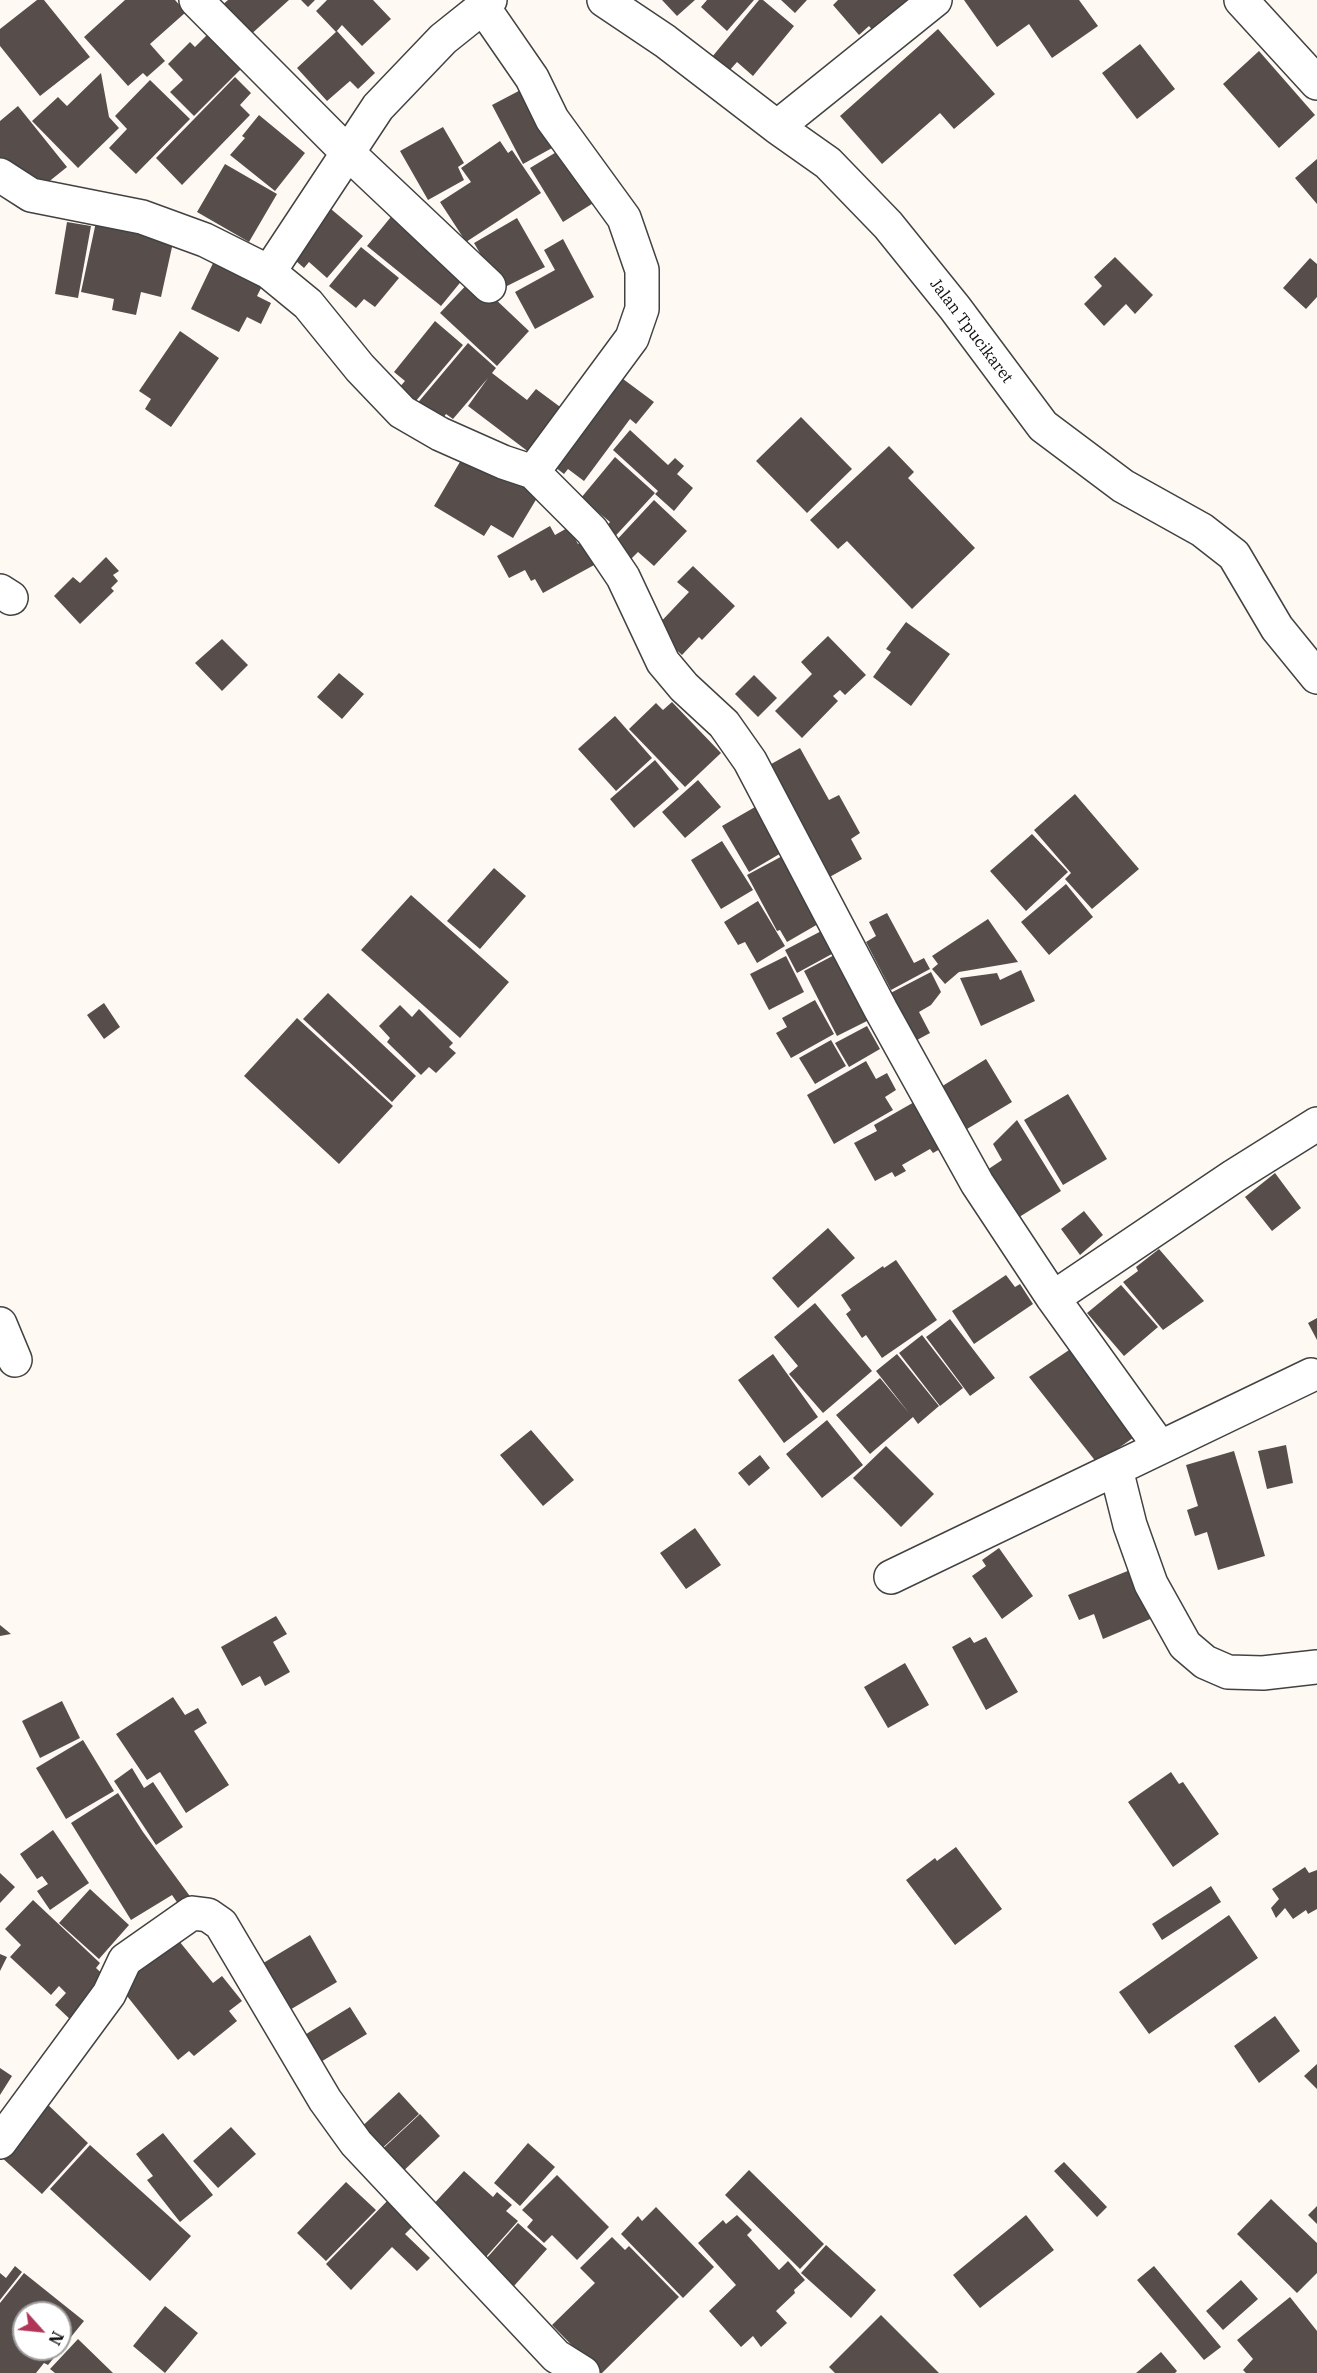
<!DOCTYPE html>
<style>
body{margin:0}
#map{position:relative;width:1317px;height:2373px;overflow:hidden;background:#fef9f2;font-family:"IBM Plex Serif",serif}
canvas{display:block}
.north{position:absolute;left:12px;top:2301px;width:60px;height:60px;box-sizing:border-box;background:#fff;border:2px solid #9f9f9f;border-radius:50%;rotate:117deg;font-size:16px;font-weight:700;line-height:24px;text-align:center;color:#0f0f0f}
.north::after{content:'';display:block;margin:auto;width:21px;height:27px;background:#b13557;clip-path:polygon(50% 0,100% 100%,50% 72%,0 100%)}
</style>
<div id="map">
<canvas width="1317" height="2373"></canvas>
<div class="north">N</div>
</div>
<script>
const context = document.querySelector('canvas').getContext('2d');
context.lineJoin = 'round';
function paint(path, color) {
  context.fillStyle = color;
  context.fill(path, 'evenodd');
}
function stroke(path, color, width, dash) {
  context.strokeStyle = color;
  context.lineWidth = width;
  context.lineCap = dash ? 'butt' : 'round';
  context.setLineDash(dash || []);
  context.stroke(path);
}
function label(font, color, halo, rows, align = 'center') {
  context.font = font + ' "IBM Plex Serif",serif';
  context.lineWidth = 6;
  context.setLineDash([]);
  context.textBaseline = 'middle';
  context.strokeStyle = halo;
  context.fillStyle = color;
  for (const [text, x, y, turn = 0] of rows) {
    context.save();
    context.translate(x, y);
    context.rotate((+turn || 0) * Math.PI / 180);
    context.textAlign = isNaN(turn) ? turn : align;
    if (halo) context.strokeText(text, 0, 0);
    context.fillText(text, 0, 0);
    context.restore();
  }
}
paint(new Path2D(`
 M37,0H44L90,57L40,96L0,46V29Z
 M125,0H175L186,12L150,44L165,61L147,77L143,73L128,86L84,37Z
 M228,0H289L248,37L221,6Z
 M301,0H315L308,7Z
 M327,0H373L391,19L362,46L342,25L336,32L316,11Z
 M662,0H695L677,16Z
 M707,0H754L727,31L701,7Z
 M759,0H763L794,26L753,76L737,62L729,71L712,57Z
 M781,0H807L795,13Z
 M838,0H907L913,6L878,37L869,26L859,35L833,5Z
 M964,0H1079L1098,26L1052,58L1029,24L997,47Z
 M938,29L995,94L954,129L940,113L882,164L840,116Z
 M211,31L245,65L194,116L170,92L183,80L168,64L190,42L195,47Z
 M337,31L375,73L358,89L350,81L327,101L297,68Z
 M1140,44L1175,89L1137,119L1102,73Z
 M1259,51L1315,115L1279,148L1223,84Z
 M101,73L109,117L119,128L78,168L32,121L58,97L67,106Z
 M235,77L251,93L240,105L250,115L182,185L156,158Z
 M150,80L190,119L136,174L109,148L127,129L115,116Z
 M532,84L563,142L523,164L492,105Z
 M18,106L67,167L36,192L0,169V121Z
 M259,115L305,153L275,191L230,155L245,138L242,136Z
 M443,127L464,163L458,167L464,180L428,200L400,151Z
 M500,141L508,153L512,150L541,193L466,242L440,202L471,182L461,168Z
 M563,148L595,202L563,222L530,168Z
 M1317,159V204L1295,178Z
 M225,164L277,194L249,242L197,212Z
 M325,204L363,236L327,278L309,262L304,268L288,254Z
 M395,212L468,273L441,306L367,246Z
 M517,218L545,267L501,289L474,243Z
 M67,222L91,226L78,298L55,294Z
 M96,222L174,238L161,297L141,292L136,315L112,310L114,299L81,292Z
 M563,239L594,297L535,329L515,292L555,270L544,250Z
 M361,247L399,278L375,307L364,299L356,308L329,286Z
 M1115,257L1153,295L1135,314L1126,304L1104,326L1084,304L1102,286L1094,277Z
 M1310,258L1317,264V297L1306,309L1283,288Z
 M215,259L264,282L257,296L271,303L261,324L247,317L239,332L191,309Z
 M473,278L529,331L497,366L440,313Z
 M435,321L463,345L410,408L397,390L405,381L394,372Z
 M180,331L219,358L171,427L145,409L151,399L139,391Z
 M468,343L496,368L492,373L527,400L536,389L571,415L538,459L468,406L488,378L453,419L446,414L441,421L410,412Z
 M615,373L654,402L636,424L630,419L584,481L568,469L564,474L547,461Z
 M801,417L852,469L807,513L756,461Z
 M630,430L668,465L675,458L684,466L677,474L693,488L674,511L655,494L658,491L613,450Z
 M889,446L914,472L908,478L975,548L912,609L847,541L838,549L810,520Z
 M467,450L540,493L513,538L491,525L484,536L434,506Z
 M615,457L655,493L608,544L602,532L610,522L581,498Z
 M654,500L687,531L654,566L638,552L630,560L613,544Z
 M550,526L555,535L569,527L578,544L583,541L596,564L543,593L535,579L531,581L525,570L509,578L497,556Z
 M106,557L119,571L113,575L118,581L111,588L114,591L80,624L54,596L73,577L80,583Z
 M693,566L735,606L702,640L699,637L682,655L654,629L689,592L677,582Z
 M906,622L950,654L911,706L873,677L891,652L886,649Z
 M828,636L866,675L845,695L840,690L833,696L838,701L802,738L775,711L812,674L801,662Z
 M222,639L248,665L222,691L195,663Z
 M339,673L364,694L342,719L317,697Z
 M754,675L777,698L758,717L735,694Z
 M672,702L721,753L685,787L629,729L656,703L663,710Z
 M615,716L652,758L616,791L578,749Z
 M800,748L829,800L839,795L860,833L851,839L862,859L826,879L764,768Z
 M655,760L679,789L634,828L610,799Z
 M698,780L721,807L685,838L662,812Z
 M1075,794L1139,869L1092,909L1065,879L1071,873L1034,830Z
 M762,803L788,849L749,872L722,826Z
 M1032,834L1068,872L1026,911L990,871Z
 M722,841L753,890L721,909L691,860Z
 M788,853L825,920L787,942L780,930L777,931L747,875Z
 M494,868L526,896L480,949L447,921Z
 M1066,884L1093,917L1049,955L1021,922Z
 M411,895L509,982L460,1038L361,950Z
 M758,901L785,946L757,963L745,942L738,945L724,922Z
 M887,913L914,963L924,958L930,969L891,990L866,942L876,936L869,922Z
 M988,919L1018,962L959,972L945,984L932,969L938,964L932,956Z
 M829,927L841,949L797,973L785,950Z
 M842,951L871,1019L837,1036L804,971Z
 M786,956L804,992L769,1010L750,974Z
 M1021,970L1035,1001L981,1026L960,978L997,973L1000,980Z
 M931,972L941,992L931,1005L919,1012L930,1033L904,1047L879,999Z
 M328,993L416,1076L392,1102L303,1019Z
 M815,1000L834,1034L791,1058L776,1033L787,1027L782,1018Z
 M104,1003L120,1027L104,1039L87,1015Z
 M400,1005L412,1017L419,1009L453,1043L449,1047L456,1053L436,1073L429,1067L421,1075L387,1042L390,1038L379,1026Z
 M297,1018L393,1106L339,1164L244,1076Z
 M867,1026L880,1049L849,1067L835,1043Z
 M831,1040L846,1066L815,1084L799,1058Z
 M986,1059L1012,1102L962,1132L936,1090Z
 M866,1061L876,1079L887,1073L896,1090L885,1097L893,1110L834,1144L807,1095Z
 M1068,1094L1107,1159L1063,1185L1024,1120Z
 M916,1101L949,1144L933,1153L930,1149L902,1165L906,1171L895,1177L892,1172L875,1181L854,1143L877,1131L874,1125Z
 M1017,1120L1061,1191L1016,1219L987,1170L1002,1160L993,1144Z
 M1275,1173L1301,1208L1272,1231L1245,1197Z
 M1084,1211L1103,1235L1080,1255L1061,1229Z
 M828,1228L855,1258L798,1308L772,1278Z
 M1159,1249L1204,1301L1163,1330L1123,1282L1138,1271L1136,1267Z
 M896,1260L937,1320L882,1358L866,1335L862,1338L846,1314L851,1310L841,1295L883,1266L884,1268Z
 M1006,1275L1015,1287L1020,1284L1033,1304L974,1344L952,1311Z
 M1121,1285L1158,1327L1124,1356L1087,1313Z
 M815,1303L872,1371L823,1413L789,1374L798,1366L774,1337Z
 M1317,1318V1340L1308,1323Z
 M950,1319L995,1378L970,1396L926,1337Z
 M922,1335L963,1388L940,1406L899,1353Z
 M1075,1346L1133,1438L1097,1463L1029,1377Z
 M773,1354L818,1417L784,1443L738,1380Z
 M897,1354L939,1406L918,1424L913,1417L870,1454L836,1415L880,1378L909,1413L876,1371Z
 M827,1420L863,1465L822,1498L786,1454Z
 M531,1430L574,1480L543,1506L500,1455Z
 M1286,1445L1293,1483L1267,1489L1258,1451Z
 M886,1446L934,1494L901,1527L853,1478Z
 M1234,1451L1265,1556L1218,1570L1207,1532L1195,1536L1187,1510L1198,1506L1186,1465Z
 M760,1455L770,1468L749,1486L738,1473Z
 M695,1528L721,1565L686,1589L660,1553Z
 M999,1548L1033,1596L1002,1619L972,1576L986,1566L982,1560Z
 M1135,1568L1155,1617L1103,1639L1094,1614L1079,1620L1068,1595Z
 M276,1616L287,1634L273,1642L290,1672L265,1686L260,1676L242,1686L221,1647Z
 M0,1625L11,1634L0,1636Z
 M970,1637L974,1643L986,1637L1018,1692L986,1710L952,1647Z
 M905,1663L929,1705L888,1728L864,1687Z
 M173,1697L185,1715L198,1708L207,1723L194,1731L229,1785L186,1813L160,1772L147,1780L116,1734Z
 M62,1701L80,1738L40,1758L22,1721Z
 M83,1740L114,1791L66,1819L36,1768Z
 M132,1768L144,1788L153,1782L183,1827L156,1845L114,1781Z
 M1171,1772L1179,1784L1183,1782L1219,1834L1173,1867L1128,1802Z
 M118,1793L143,1832L192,1899L181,1908L172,1895L131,1920L71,1823Z
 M53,1830L89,1883L50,1910L37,1891L48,1884L42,1876L37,1879L20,1854Z
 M956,1847L1002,1909L955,1945L906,1880L935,1858L937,1861Z
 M1305,1867L1309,1873L1317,1870V1909L1308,1914L1306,1910L1293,1919L1285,1908L1276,1918L1271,1908L1279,1899L1272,1889Z
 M0,1873L15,1887L0,1903Z
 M1211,1886L1221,1902L1162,1940L1152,1924Z
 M90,1889L129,1925L99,1959L59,1923Z
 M33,1900L100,1963L96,1968L110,1981L73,2022L55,2005L66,1993L59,1986L51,1995L10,1957L21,1945L5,1929Z
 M1229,1915L1258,1958L1149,2034L1119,1992Z
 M171,1931L213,1983L222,1976L242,2001L229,2011L237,2021L194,2056L189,2051L178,2060L119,1986Z
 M310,1935L337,1982L288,2011L260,1965Z
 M0,1954L7,1957L0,1971Z
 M350,2007L367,2034L319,2063L303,2036Z
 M1275,2016L1300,2051L1259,2083L1234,2046Z
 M1317,2064V2089L1304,2076Z
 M0,2068L12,2076L0,2095Z
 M399,2092L419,2114L376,2154L356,2132Z
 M44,2101L88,2143L42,2194L0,2156Z
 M420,2114L440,2136L396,2178L375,2156Z
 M231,2127L256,2154L218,2188L193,2161Z
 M163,2133L213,2195L180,2222L147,2180L153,2176L136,2154Z
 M528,2143L555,2167L520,2206L494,2183Z
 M90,2145L191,2236L150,2281L50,2189Z
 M1064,2162L1107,2207L1097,2217L1054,2171Z
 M749,2170L824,2244L800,2269L725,2195Z
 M464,2171L493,2197L497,2192L512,2205L506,2211L518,2221L485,2258L430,2208Z
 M557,2175L609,2227L577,2260L552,2235L544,2243L527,2227L533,2220L522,2210Z
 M346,2182L376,2210L326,2261L297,2233Z
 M392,2196L418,2221L405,2234L430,2258L417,2271L392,2247L351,2290L326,2264Z
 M1271,2199L1317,2243V2273L1297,2293L1237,2234Z
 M1317,2206V2224L1308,2215Z
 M656,2207L714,2267L683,2298L621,2234L638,2216L642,2221Z
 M737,2215L752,2230L747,2235L779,2270L788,2261L805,2280L794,2290L795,2293L776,2311L787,2323L761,2347L753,2336L741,2347L709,2311L736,2285L698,2243L723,2220L726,2224Z
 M1026,2215L1054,2250L980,2308L953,2275Z
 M518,2223L547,2249L514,2286L485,2260Z
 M612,2237L625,2250L629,2246L679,2297L602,2373H599L552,2325L595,2283L580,2268Z
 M826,2245L876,2290L851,2318L801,2273Z
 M15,2266L22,2272L0,2300V2273L6,2278Z
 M1154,2266L1221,2347L1204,2360L1137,2280Z
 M24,2273L84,2321L48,2365L44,2363L36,2373H0V2303ZM24,2313H60V2349H24Z
 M1241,2280L1258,2299L1223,2330L1206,2311Z
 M1290,2297L1317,2331V2373H1246L1243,2370L1253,2359L1237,2340Z
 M165,2306L198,2333L165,2373L133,2346Z
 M881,2315L939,2373H835L829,2367Z
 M78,2339L113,2373H55L50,2369Z
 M1161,2352L1177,2371L1175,2373H1136Z`), '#574e4c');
const minor = new Path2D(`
 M196,0L347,152L489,286
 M490,0L483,7L532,78L552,119L624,218L642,270V309L632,338L533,472
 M604,0L665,41L777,127L828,163L888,225L955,308L1043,426L1123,486L1202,530L1234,555L1277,628L1317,677
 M1241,0L1317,83
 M777,127L935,0
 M0,175L31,195L142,217L205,240L269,272L308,304L360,368L402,412L440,434L503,462L533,472L592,531L623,577L663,662L684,687L724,724L750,761L881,1010L977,1183L1053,1298L1160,1447
 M269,272L378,107L443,39L483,7
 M0,591L11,598
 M1053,1298L1234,1176L1317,1124
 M0,1324L15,1360
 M1116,1469L1130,1525L1151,1584L1185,1645L1205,1662L1228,1672L1263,1673L1317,1667
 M891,1577L1311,1375
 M0,2142L109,1994L125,1960L192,1913L208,1915L221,1924L325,2100L356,2143L556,2356L583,2373`);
stroke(minor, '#424242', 36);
stroke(minor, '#fff', 33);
label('16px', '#0f0f0f', '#fff', [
 ["Jalan Tpucikaret",971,331,53]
]);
</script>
